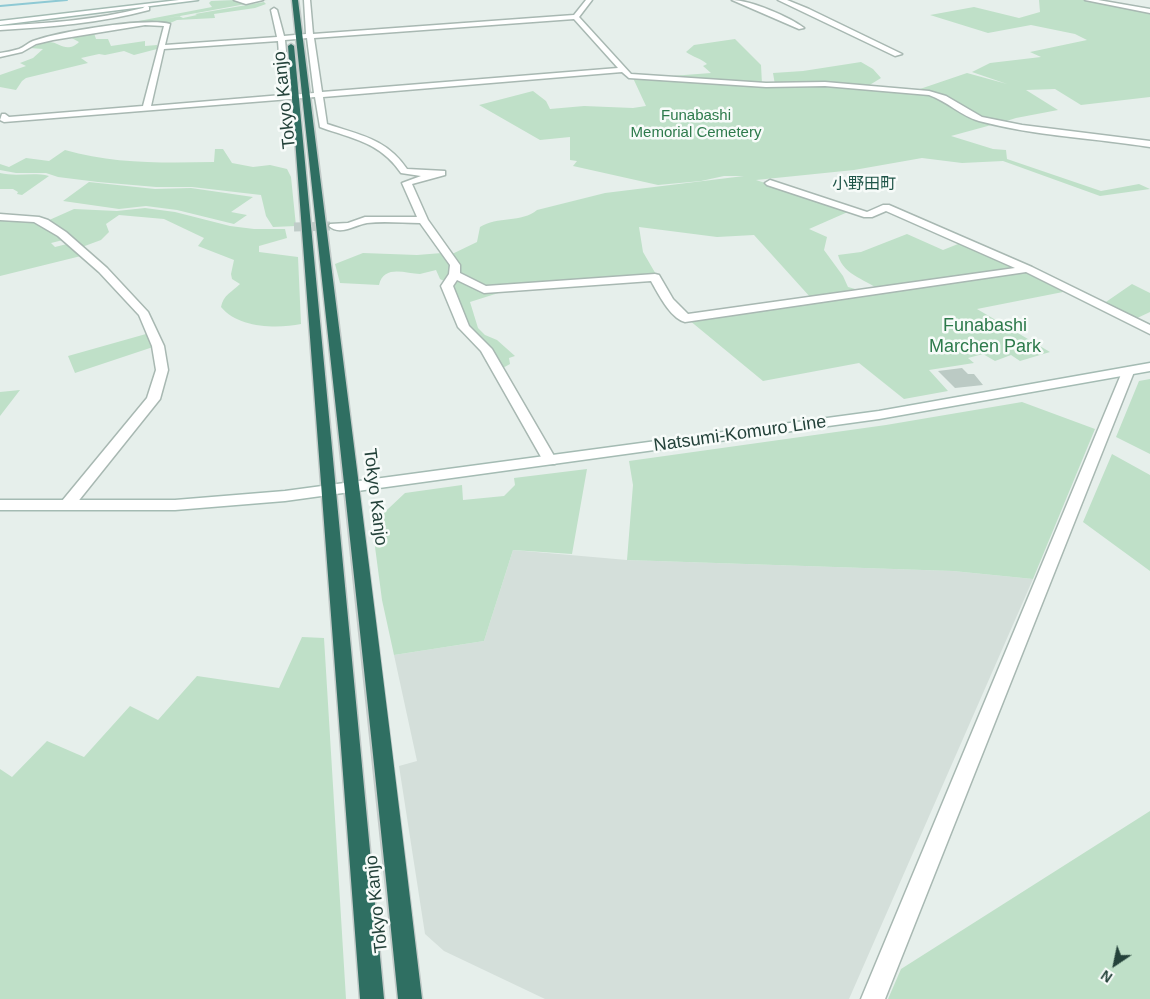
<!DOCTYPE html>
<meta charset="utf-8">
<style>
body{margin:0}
#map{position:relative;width:1150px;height:999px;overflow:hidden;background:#e6efeb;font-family:Helvetica,sans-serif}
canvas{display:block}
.north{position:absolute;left:1090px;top:939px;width:50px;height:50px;-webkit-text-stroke:4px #f7fbf9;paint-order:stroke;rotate:214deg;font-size:14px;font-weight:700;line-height:20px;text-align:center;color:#24423a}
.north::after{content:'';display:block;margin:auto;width:18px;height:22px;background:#24423a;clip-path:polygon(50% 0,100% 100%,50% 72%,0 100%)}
</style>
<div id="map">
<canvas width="1150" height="999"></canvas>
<div class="north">N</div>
</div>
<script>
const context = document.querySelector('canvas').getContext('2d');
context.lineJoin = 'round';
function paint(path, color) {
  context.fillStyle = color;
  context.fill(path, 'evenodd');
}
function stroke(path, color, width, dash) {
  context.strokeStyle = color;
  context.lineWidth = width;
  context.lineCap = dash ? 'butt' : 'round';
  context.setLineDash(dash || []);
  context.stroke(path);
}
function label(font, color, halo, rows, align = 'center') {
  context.font = font + ' Helvetica,"Noto Sans JP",sans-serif';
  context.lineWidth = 5;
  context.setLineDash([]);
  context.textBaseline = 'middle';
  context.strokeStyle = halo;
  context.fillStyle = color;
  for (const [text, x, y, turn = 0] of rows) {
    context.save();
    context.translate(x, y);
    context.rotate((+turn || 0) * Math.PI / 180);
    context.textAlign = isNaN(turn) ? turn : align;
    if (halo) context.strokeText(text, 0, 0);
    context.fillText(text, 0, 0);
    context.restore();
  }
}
paint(new Path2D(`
 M513,550L627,560L953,571L1033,579L849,999H545L444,951L425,934L399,766L417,761L394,655L484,641Z`), '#d4dfda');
paint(new Path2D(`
 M235,0L248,2L268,0L92,32L97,29L212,7L209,3L211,1Z
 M1039,0H1083L1150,12V97L1081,105L1055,89L1026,90L1058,110L1016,118L1000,123L980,118L946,97L917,90L967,73L1007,84L972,72L990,63L1041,57L1030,52L1087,40L1075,34L1031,25L988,33L930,15L974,7L1019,18L1040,12Z
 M264,2L266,4L255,8L214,14L215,18L177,20L168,24L148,22L179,16L183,18L197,15L195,14Z
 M94,33L96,39H108L111,46L145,41V46L157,45V49L134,55L124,51L105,55L99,54L81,58L88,63L26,78L22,81L16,90L0,87V75L26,66L20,63L33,58L43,49L30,48C35,46 44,42 49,42C60,42 66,54 79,42L68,36Z
 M735,39L761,65L762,84L658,77L711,73L703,66L707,64C702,59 693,57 686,52L694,45Z
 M861,62L873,69L881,78L868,86L775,85L773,73L803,71Z
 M633,78L826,85L928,94L995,124L951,136L993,149L1006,150L1007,159L1101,191L1139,184L1150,189L1100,196L1003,161L962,163L922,158L854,170L756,180L850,211L809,229L827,237L824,250L843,276L848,287L866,292L811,298L754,235L717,237L639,227L643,252L657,276L582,281H558L488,288L458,273L450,255L477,242L480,227C497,216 522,223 537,210L605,193L744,176H724L701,181L658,185L573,166L577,161L570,160V137L540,140L479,105L533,91L546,101L550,109L584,106L633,108L646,106Z
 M215,149H223L232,163L253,167L270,165L287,169L291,177L296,226L273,227L266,216L261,195L192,187H156L98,182L58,177L46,173H16L0,170V164L9,167L26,158L49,161L65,150C113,164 164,163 214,162Z
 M0,173C16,177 33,172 49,176L22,195L17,194L18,192L13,189H0Z
 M89,182L155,189L191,188L253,197L231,212L247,215L234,224L177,210L146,206L119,209L63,201Z
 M145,208L175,212L230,226L254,229H285L287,238L259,246V252L298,257L301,324C277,329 238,328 221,307C223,295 232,292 240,284L232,279L231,274L234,260L198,246L204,238L164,219L119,215L106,224L109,232L101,240L82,247L47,221L74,209L117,211Z
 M0,218C31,220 37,220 63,240L51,243L55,247L67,244L81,256L0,276Z
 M907,234L943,250L963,242L1068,291L977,309L1050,352L1020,361L1011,355L995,361L983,354L968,358L974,363L929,370L948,391L904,399L859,363L763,381L689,320L883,293C868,279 844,277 838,255L861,252Z
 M363,253L417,255L442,253L453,266L446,282L440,279L436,270C431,271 425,273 420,274C406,274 384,264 379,285L340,283L335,264Z
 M455,276L483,291L511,289L470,302L478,328L485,335L497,340L515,356L509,358L510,364L501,369L466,324L451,284Z
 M1132,284L1150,293V312L1133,320L1103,304Z
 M146,334L153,347L75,373L68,356Z
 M1150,379V454L1116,437L1139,381Z
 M20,390L0,416V392Z
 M1022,402L1095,429L1033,579L953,571L627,560L633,485L629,461L886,425Z
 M1112,454L1150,475V571L1083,522Z
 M587,469L572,554L513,550L484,641L394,655L382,600L372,524L405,493L462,485L463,500L504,496L515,485L514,478Z
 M302,637L324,638L346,999H0V769L12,777L47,741L84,757L130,706L158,720L197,676L279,688Z
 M1150,811V999H888L901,969Z`), '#bfe0c8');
stroke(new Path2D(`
 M0,6L67,0`), '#8ec9d4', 2);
paint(new Path2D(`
 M962,368L968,374H974L983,385L955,388L938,371Z`), '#bbcac4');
stroke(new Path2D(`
 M294,227L334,226`), '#bfccc8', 9, [9, 4.5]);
const street = new Path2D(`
 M234,0H263L246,4Z
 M304,0H310L313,34L574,15L586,0H592L579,17L631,74L766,83L825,82L929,91L946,96L982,117L1022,125L1150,141V147C1093,138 1035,136 979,121C961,116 947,101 929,95L825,86L766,87L629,78L622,72L323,97L327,124C359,135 386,138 407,169L445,171V175L412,184L428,220L460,265V273L486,286L655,274L659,275L673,299L688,314L1015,268L886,211L872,217H864L767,185L765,183L770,180L867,212L883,205H889L1032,267L1150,325V334L1026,272L685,322C670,318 658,293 651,281L484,293L457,280L453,286L469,326L492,349L557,461L555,464H545L481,351L458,327L441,286L449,274L450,265L420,223C403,223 384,221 367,223C355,225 340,236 329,226L330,224L348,223L365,217H417L402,183L421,176L401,173C380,142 353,139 320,127L315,97L4,122L0,120L2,114H5L9,117L143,106L164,26L145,25L53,40L36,44L22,52L0,57V53C6,52 13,51 19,49C24,47 28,43 33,41C57,32 147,17 170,24L165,45L277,37L271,10L274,8L277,10L284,36L306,34ZM574,19L618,68L322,92L314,38ZM307,38L314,93L290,95L285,40ZM278,41L282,95L151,106L164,49Z
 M732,0C750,0 790,17 804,28L799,29Z
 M778,0H787L809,9L902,54L895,56Z
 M1085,0H1098L1150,9V13Z
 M146,5L149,7V10C100,23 51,27 0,30V26C48,23 96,20 143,8Z
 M0,214L39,217L48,220L66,232L107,268L148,312L164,346L168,370L160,399L72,509H62L59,505L62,501L147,398L156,370L152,346L139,315L99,272L58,236L34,222L0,220Z
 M1128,368L1134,372L885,999H861L1122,372Z`);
const secondary = new Path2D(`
 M179,0H198L0,25V21Z
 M1150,363V371L879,419L285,501L175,510H0V500H175L285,491L879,411Z`);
const highway = new Path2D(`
 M292,0H298C339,333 383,666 422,999H398C365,666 327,333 292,0Z
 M291,44L294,46L384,999H360L288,46Z`);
stroke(street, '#a8b8b2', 3);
stroke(secondary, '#a4bbb3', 3);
stroke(highway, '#c2cac8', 3);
paint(street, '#fff');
paint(secondary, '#fff');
paint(highway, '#2f6f62');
label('15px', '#2d7a4b', '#f7fbf9', [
 ["Funabashi",696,116],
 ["Memorial Cemetery",696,133]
]);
label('16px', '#1f5548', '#f7fbf9', [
 ["小野田町",864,185]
]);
label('18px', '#24423a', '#f7fbf9', [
 ["Tokyo Kanjo",285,100,-96],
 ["Natsumi-Komuro Line",740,434,-8],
 ["Tokyo Kanjo",375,497,83],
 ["Tokyo Kanjo",377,904,-96]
]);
label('18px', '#2d7a4b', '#f7fbf9', [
 ["Funabashi",985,326],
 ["Marchen Park",985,347]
]);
</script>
